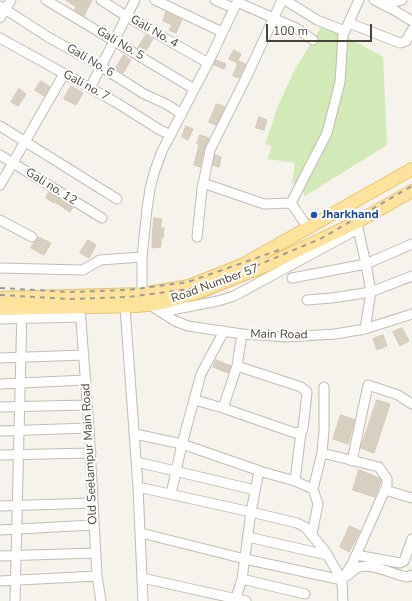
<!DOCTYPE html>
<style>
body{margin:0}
#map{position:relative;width:412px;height:601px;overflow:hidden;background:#f6f3ec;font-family:"Nunito Sans",sans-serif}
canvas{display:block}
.scale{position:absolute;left:266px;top:24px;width:106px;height:18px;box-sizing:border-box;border:2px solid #4b4439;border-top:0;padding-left:5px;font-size:12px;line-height:14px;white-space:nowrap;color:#4b4439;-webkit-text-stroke:3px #fff;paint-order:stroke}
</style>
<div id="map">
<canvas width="412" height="601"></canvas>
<div class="scale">100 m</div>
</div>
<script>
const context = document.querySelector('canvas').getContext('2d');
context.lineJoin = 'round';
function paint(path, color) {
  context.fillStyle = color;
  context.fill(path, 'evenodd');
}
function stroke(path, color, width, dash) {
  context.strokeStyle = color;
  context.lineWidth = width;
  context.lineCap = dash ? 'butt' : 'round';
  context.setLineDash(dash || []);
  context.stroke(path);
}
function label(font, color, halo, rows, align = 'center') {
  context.font = font + ' "Nunito Sans",sans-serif';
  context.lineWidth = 4;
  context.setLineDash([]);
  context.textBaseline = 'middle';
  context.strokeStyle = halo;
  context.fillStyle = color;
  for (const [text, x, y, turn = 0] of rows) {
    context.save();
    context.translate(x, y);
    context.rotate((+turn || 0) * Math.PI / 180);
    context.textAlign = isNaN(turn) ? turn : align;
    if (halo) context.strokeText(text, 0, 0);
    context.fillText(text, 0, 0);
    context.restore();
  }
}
paint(new Path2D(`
 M321,27L343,35L383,57L387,145L305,196L300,184L292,183L295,163L267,159L272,146L265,144L278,106L295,69Z`), '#d2eab5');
const building = new Path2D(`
 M66,0H92L84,16L74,10L76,7Z
 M166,12L182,20L176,33L169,30L172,25L163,21Z
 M146,35L153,39L145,52L138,48Z
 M234,50L241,54L237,63L229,59Z
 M124,55L131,60L123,73L115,69Z
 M216,60L226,64L224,69L214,65Z
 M239,61L246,64L239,78L233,76Z
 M41,81L50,87L44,96L35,90Z
 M71,86L83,93L76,105L64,99Z
 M19,89L26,94L18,106L11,102Z
 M217,104L225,107L216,125L209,122Z
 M259,117L267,120L264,130L256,128Z
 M186,126L193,129L188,140L182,137Z
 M200,135L209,138L204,149L200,167L194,165L199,145L197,144Z
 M215,155L221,157L219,167L213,165Z
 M49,192L73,207L70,212L55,202L54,203L46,198Z
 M154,218L162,219L160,228H164L163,238H161V247L152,248V239Z
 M38,237L51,243L44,255L31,248Z
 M88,240L96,245L89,258L80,253Z
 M402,328L409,341L400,346L393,332Z
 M383,335L387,346L377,350L373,339Z
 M216,360L231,366L228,373L213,367Z
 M377,400L390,404L374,453L361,448Z
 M341,415L355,420L348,444L333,439Z
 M359,470L379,478L381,481L375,497L353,490Z
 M350,526L360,531L349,552L340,547Z`);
paint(building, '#d8cfc1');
stroke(building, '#d3c7b4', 1);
const minor = new Path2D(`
 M46,0L194,89
 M101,0L126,16L208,63
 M155,0L222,32
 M215,0L233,8
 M285,0L317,20L345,31
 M374,0L394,10L412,21
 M237,2L296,28L313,40
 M383,4L402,0
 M0,6L48,37L100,66L144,94L166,104L182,114
 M0,18L11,0
 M349,23L400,43L406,41L412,30
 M0,38L117,103L160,130L171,135
 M90,88L135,0
 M0,126L117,199
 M0,155L102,218
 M203,183L264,204L291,203
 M0,185L64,74
 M0,220L32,237
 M357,224L366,264L371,292L365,329
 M308,228L291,203L327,133L340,82L343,35L359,0
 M197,237L202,189L210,150L246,78L282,0
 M0,268L83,270L100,260L142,257
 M292,278L366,264L412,244
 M142,294V257L147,209L150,189L154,173L162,151L208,63L238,0
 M307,300L332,298L371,292L412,276
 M150,305L175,321L188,326L242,334L288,337L335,334L365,329L412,314
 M80,307L89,428L97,576L101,601
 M125,307L138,487L143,601
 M161,312L218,301L234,296L358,229
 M0,319L81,317
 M0,358L84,355
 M237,366L301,387L307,392L303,429L301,432L295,481
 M0,384L86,380
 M195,400L223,408L295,433L301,432
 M0,407L86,405
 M223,408L237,366L242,334
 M0,431L89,428
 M135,434L182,444L260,471
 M322,453L379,467L387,479V485L353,562L342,580
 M0,455L91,453
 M352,461L368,385L398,395L412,404
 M137,462L255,490
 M138,487L251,512L297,523L305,527L325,551L342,580L343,601
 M385,490L412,498
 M171,494L182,444L201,374L224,331
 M0,506L93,503
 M0,530L93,525
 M141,533L245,559L342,580
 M312,534L318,504L313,489L322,453L324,430V387
 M248,537L327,555
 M356,555L400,563L404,561L412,539
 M0,556L95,553
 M347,576C350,574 353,570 357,568C368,562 391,573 403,576L408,577L412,575
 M142,578L246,601
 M242,579L305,594
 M0,581L97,576
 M15,601L22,308
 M235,601L242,579L251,512L259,471L295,481L313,489`);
const major = new Path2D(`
 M0,298L142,294L189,286L242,265L412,169
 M0,309L137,306L163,303L202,291L265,266L357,222L412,191`);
stroke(minor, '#c2bbae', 11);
stroke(major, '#e6c16a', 14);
stroke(minor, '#fff', 9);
stroke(major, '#ffe39c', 12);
stroke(new Path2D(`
 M0,288L70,292L128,290L188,282L279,250
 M0,295L70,299L128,297L190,289L246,270L320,239L412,186`), '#9a9a9a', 2, [5, 5]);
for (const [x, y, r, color] of [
 [314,215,4,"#1a4fb4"]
]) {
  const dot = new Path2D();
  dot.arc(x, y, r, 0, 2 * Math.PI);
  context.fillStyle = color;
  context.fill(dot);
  stroke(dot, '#fff', 1.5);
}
label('12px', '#4b4439', '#fff', [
 ["Gali No. 4",154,32,30],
 ["Gali No. 5",120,44,31],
 ["Gali No. 6",90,61,31],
 ["Gali no. 7",86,86,29],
 ["Gali no. 12",51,187,32],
 ["Road Number 57",215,284,-20],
 ["Main Road",279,335,1],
 ["Old Seelampur Main Road",90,454,-93]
]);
label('bold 12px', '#164399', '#fff', [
 ["Jharkhand",322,215]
], 'left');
</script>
